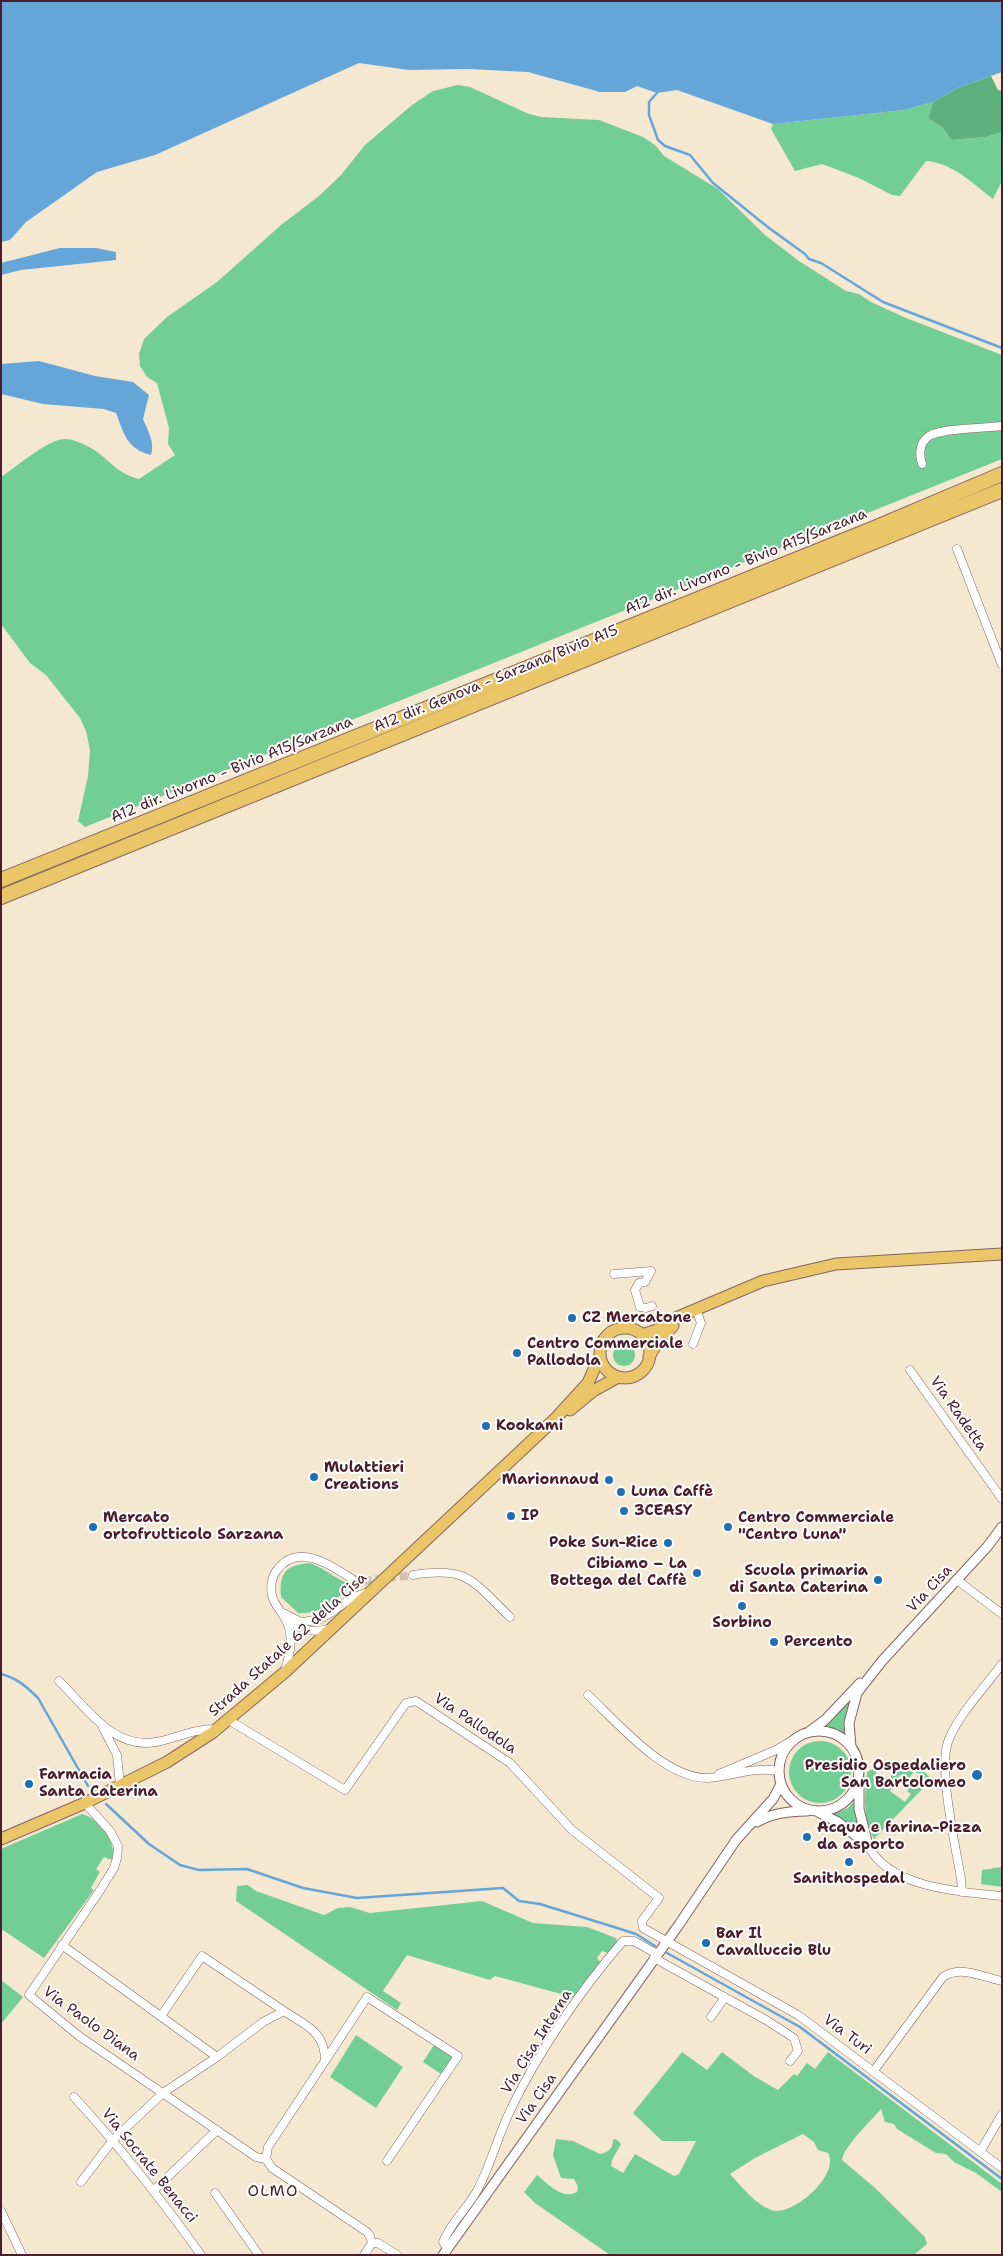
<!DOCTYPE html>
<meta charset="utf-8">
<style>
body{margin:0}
#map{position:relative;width:1003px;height:2256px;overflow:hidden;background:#f4e8d1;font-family:"Shantell Sans",sans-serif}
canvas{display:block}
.frame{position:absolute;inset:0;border:2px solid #4a1f2b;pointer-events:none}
</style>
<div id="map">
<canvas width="1003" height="2256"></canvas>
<div class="frame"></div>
</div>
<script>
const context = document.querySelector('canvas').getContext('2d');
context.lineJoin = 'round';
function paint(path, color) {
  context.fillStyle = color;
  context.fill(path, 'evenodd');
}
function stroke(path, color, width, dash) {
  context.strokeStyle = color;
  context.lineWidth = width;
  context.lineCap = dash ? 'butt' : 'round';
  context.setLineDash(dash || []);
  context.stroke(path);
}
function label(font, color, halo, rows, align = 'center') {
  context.font = font + ' "Shantell Sans",sans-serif';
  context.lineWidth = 4;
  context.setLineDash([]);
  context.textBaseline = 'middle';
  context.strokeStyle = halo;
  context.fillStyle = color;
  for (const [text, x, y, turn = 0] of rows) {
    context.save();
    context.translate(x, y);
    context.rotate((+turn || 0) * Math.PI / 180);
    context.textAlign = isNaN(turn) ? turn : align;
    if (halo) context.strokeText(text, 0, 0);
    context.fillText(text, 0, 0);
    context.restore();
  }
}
paint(new Path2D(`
 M458,85L470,87L529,114L541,117L599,120L643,137L655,145L664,156L718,189L765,235L799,261L846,291L859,294L871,302L906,318L1002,355V459L85,827L78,821L88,776L90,750L86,731L80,718L46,675L30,663L1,624V477C16,467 47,440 64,439C76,439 91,447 100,454C113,465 122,475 139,479L175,455L168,444L169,428L157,383L147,377L140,366L139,354L144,339L167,317L217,282L281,225L319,196L341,175L365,145L412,105L433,91Z
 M933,102L928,118L943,128L951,140L986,137L1002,132V181L993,199C972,183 953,163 926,161L900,196L892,195L859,178L822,164L795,171L771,129L773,124L904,110Z
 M613 1355a11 11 0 1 1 22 0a11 11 0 1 1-22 0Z
 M310,1563C326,1569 337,1580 352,1585C335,1600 322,1615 298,1613L281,1597C279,1572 286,1565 310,1563Z
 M853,1693L848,1737L837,1730L820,1728Z
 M789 1772a31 31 0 1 1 62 0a31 31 0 1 1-62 0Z
 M914,1762C925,1767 927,1779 937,1783L938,1789L929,1782L874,1839C862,1815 865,1798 867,1772L875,1768L877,1777H891L894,1764L914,1766ZM914,1771L919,1774L907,1791L911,1794L905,1802L890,1791L900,1775L908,1780Z
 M856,1799L858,1826L862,1838L853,1827L834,1814L848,1808Z
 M82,1814C99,1818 118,1843 112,1860L104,1857L96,1869L100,1872L91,1888L94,1890L44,1958L3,1930L1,1932V1849Z
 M1002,1867V1887L981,1884L982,1870Z
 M248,1885L256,1891L324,1915L338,1908L350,1907L370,1913L482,1901L533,1923L587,1927L616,1938L617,1941L608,1953L602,1951L597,1958L601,1963L576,1998L495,1976L490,1980L407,1955L383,1991L401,2003L397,2010L236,1901L237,1886Z
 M1,1980L23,1997L1,2024Z
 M356,2035L403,2067L376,2108L330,2077Z
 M434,2045L452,2057L441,2074L423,2062Z
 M682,2052L707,2070L722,2052L755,2077L778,2090L794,2074L797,2076L807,2063L815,2069L828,2052L1002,2184V2192L976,2173L954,2162L946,2154L936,2153L897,2129L894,2124L885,2122L881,2109C871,2121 844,2146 842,2160L874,2187L925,2237L927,2244L914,2255H610L535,2203L524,2192L537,2175C548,2184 562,2200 577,2192L578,2187L574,2179L561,2178L553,2155L556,2139L573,2141L600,2154C608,2153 613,2148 613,2140L616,2139L621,2144L612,2160L611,2166L623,2173L635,2154L674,2176L679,2174L696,2141H662L633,2113ZM803,2134L814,2142L818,2150L828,2153C841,2174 792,2218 771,2210C755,2204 741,2186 730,2174L755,2158Z`), '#73ce95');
paint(new Path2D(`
 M991,76L998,90L1002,91V132L986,137L951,140L943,128L928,118L933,102L958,88Z`), '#5eb17e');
paint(new Path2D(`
 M1,1H1002V72L958,88L933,102L904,110L773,124L677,90L657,93L637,86L625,92H600L528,72L468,69L409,70L359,63L155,155L97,172L26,222L10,240L1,242Z
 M60,248H96L116,252V260L21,270L1,275V263Z
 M39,361L95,376L133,382L149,395L143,419C148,431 155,442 151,455C127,449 124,434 116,413L104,409L43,404L1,394V364Z`), '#65a5d8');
stroke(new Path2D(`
 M657,93L649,102V115L658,140L665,146L690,155L713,183L769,228L805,254L809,259L821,263L883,302L1002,348
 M1,1674C17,1678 27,1687 38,1698L88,1786
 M106,1804L149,1844L180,1865L199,1870L247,1869L303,1888L357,1898L503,1888L519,1901L540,1904L614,1927L636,1934L655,1946
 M667,1953L800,2027L1002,2179`), '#65a5d8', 2.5);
stroke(new Path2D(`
 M352,1579L363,1581L413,1575`), '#d2c0b0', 8, [8, 4]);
const minor = new Path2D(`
 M922,464C919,455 919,443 929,436C941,428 986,428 1002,426
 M957,549L1002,665
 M614,1274L651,1271L645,1282L639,1283L635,1290L640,1307L646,1308L652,1306
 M693,1344L701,1323L696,1309
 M910,1370L1002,1499
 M413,1575C469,1566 472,1581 510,1617
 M957,1580L1002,1614
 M283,1613L301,1622L318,1620L332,1612L351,1598L366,1593
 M288,1619C300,1631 313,1633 329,1629
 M285,1670C291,1651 295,1633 283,1615C279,1609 273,1602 272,1595C270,1587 272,1576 277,1570C298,1542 331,1565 352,1579
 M59,1681C86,1707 113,1750 156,1742C178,1738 192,1729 216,1729
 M588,1695C618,1723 664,1778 707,1778C734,1777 750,1766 779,1771
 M227,1719L345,1790L406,1703L416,1701L510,1763L572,1830L659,1898L642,1921L643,1928L798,2015L1002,2168
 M103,1728L117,1755L120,1785
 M719,1774L776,1750L793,1740
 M85,1803L110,1831L118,1846L117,1858L114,1868L101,1889L29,1995L79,2036L256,2157L266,2159L272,2168L367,2232L370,2236L372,2243L364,2255
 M868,1845C888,1888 961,1892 1002,1896
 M962,1892L961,1879C956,1848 937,1765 949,1739C960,1713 985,1687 1002,1664
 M62,1945L217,2057
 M654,1958L766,2020L794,2038L798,2051L790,2061
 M161,2016L202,1956L284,2011
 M711,2017L725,1997
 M325,2061L367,1997L458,2056L387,2161
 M873,2072L943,1977C961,1965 982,1977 1002,1981
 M74,2097C120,2147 161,2199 201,2255
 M980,2152L1002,2114
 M81,2182L113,2140L163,2093L217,2057L263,2022L284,2011C306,2026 325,2031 325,2061L268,2147L266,2159
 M154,2190L217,2130
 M215,2193L259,2255
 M1,2211L22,2255
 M372,2243H378L397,2255
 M447,2248L443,2242C451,2222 468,2208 478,2189C491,2164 498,2136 510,2111C538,2052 580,1991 623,1941H634L657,1954`);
const tertiary = new Path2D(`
 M779 1771a40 40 0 1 1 80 0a40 40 0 1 1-80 0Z
 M810,1731L825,1720L860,1683
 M851,1747L849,1723L857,1693L882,1661L987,1547L1002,1527
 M859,1782V1809L868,1845
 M818,1812L838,1822L868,1845
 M757,1822C772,1813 789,1811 807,1811
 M443,2255L678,1926L736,1840L773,1799L781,1784`);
const primary = new Path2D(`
 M600 1353a25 25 0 1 1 50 0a25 25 0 1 1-50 0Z
 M642,1335L657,1330L678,1317L763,1281L836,1264L1002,1254
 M649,1357L658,1341L673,1326
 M570,1410L593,1391L618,1377
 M1,1839L85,1803L167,1762L212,1733L285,1672L556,1418L588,1383L600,1356`);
const motorway = new Path2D(`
 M1,880L872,529L1002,474
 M1,897L1002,490`);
stroke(minor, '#866565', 9);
stroke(tertiary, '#866565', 11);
stroke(primary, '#866565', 13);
stroke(motorway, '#866565', 16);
stroke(minor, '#fff', 8);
stroke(tertiary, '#fff', 9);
stroke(primary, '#ebc669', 11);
stroke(motorway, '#ebc669', 14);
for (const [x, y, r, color] of [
 [572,1318,5,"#1f6fb2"],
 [517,1353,5,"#1f6fb2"],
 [486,1426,5,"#1f6fb2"],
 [314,1477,5,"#1f6fb2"],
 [609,1480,5,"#1f6fb2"],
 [621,1492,5,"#1f6fb2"],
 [624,1511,5,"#1f6fb2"],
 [511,1516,5,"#1f6fb2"],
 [93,1527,5,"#1f6fb2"],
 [728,1527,5,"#1f6fb2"],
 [668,1543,5,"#1f6fb2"],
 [697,1573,5,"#1f6fb2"],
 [878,1580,5,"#1f6fb2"],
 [742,1606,5,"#1f6fb2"],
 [774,1642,5,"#1f6fb2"],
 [977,1775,6,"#1f6fb2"],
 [29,1784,5,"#1f6fb2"],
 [807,1837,5,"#1f6fb2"],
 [849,1862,5,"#1f6fb2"],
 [706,1943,5,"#1f6fb2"]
]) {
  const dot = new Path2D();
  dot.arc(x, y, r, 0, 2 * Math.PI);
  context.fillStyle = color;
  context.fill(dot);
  stroke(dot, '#fff', 2);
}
label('15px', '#4a1f2b', '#fff', [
 ["A12 dir. Livorno - Bivio A15/Sarzana",746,562,-22],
 ["A12 dir. Genova - Sarzana/Bivio A15",496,679,-22],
 ["A12 dir. Livorno - Bivio A15/Sarzana",232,770,-22],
 ["Via Radetta",958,1414,55],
 ["Via Cisa",930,1589,-47],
 ["Strada Statale 62 della Cisa",288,1645,-42],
 ["Via Pallodola",475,1724,34],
 ["Via Paolo Diana",91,2024,36],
 ["Via Turi",847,2035,37],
 ["Via Cisa Interna",537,2042,-58],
 ["Via Cisa",537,2099,-55],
 ["Via Socrate Benacci",149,2166,51]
]);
label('bold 15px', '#4a1f2b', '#fff', [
 ["CZ Mercatone",582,1318],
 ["Centro Commerciale",527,1344],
 ["Pallodola",527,1361],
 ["Kookami",496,1426],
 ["Mulattieri",324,1468],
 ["Creations",324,1485],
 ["Marionnaud",599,1480,"right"],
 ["Luna Caffè",631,1492],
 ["3CEASY",634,1511],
 ["IP",521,1516],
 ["Mercato",103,1518],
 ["ortofrutticolo Sarzana",103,1535],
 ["Centro Commerciale",738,1518],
 ["\"Centro Luna\"",738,1535],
 ["Poke Sun-Rice",658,1543,"right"],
 ["Cibiamo – La",687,1564,"right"],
 ["Bottega del Caffè",687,1581,"right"],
 ["Scuola primaria",868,1571,"right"],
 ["di Santa Caterina",868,1588,"right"],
 ["Sorbino",742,1623,"center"],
 ["Percento",784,1642],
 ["Presidio Ospedaliero",966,1766,"right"],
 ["San Bartolomeo",966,1783,"right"],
 ["Farmacia",39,1775],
 ["Santa Caterina",39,1792],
 ["Acqua e farina-Pizza",817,1828],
 ["da asporto",817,1845],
 ["Sanithospedal",849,1879,"center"],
 ["Bar Il",716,1934],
 ["Cavalluccio Blu",716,1951]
], 'left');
context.letterSpacing = '1px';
label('16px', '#4a1f2b', '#fff', [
 ["OLMO",273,2192]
]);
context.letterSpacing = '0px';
</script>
